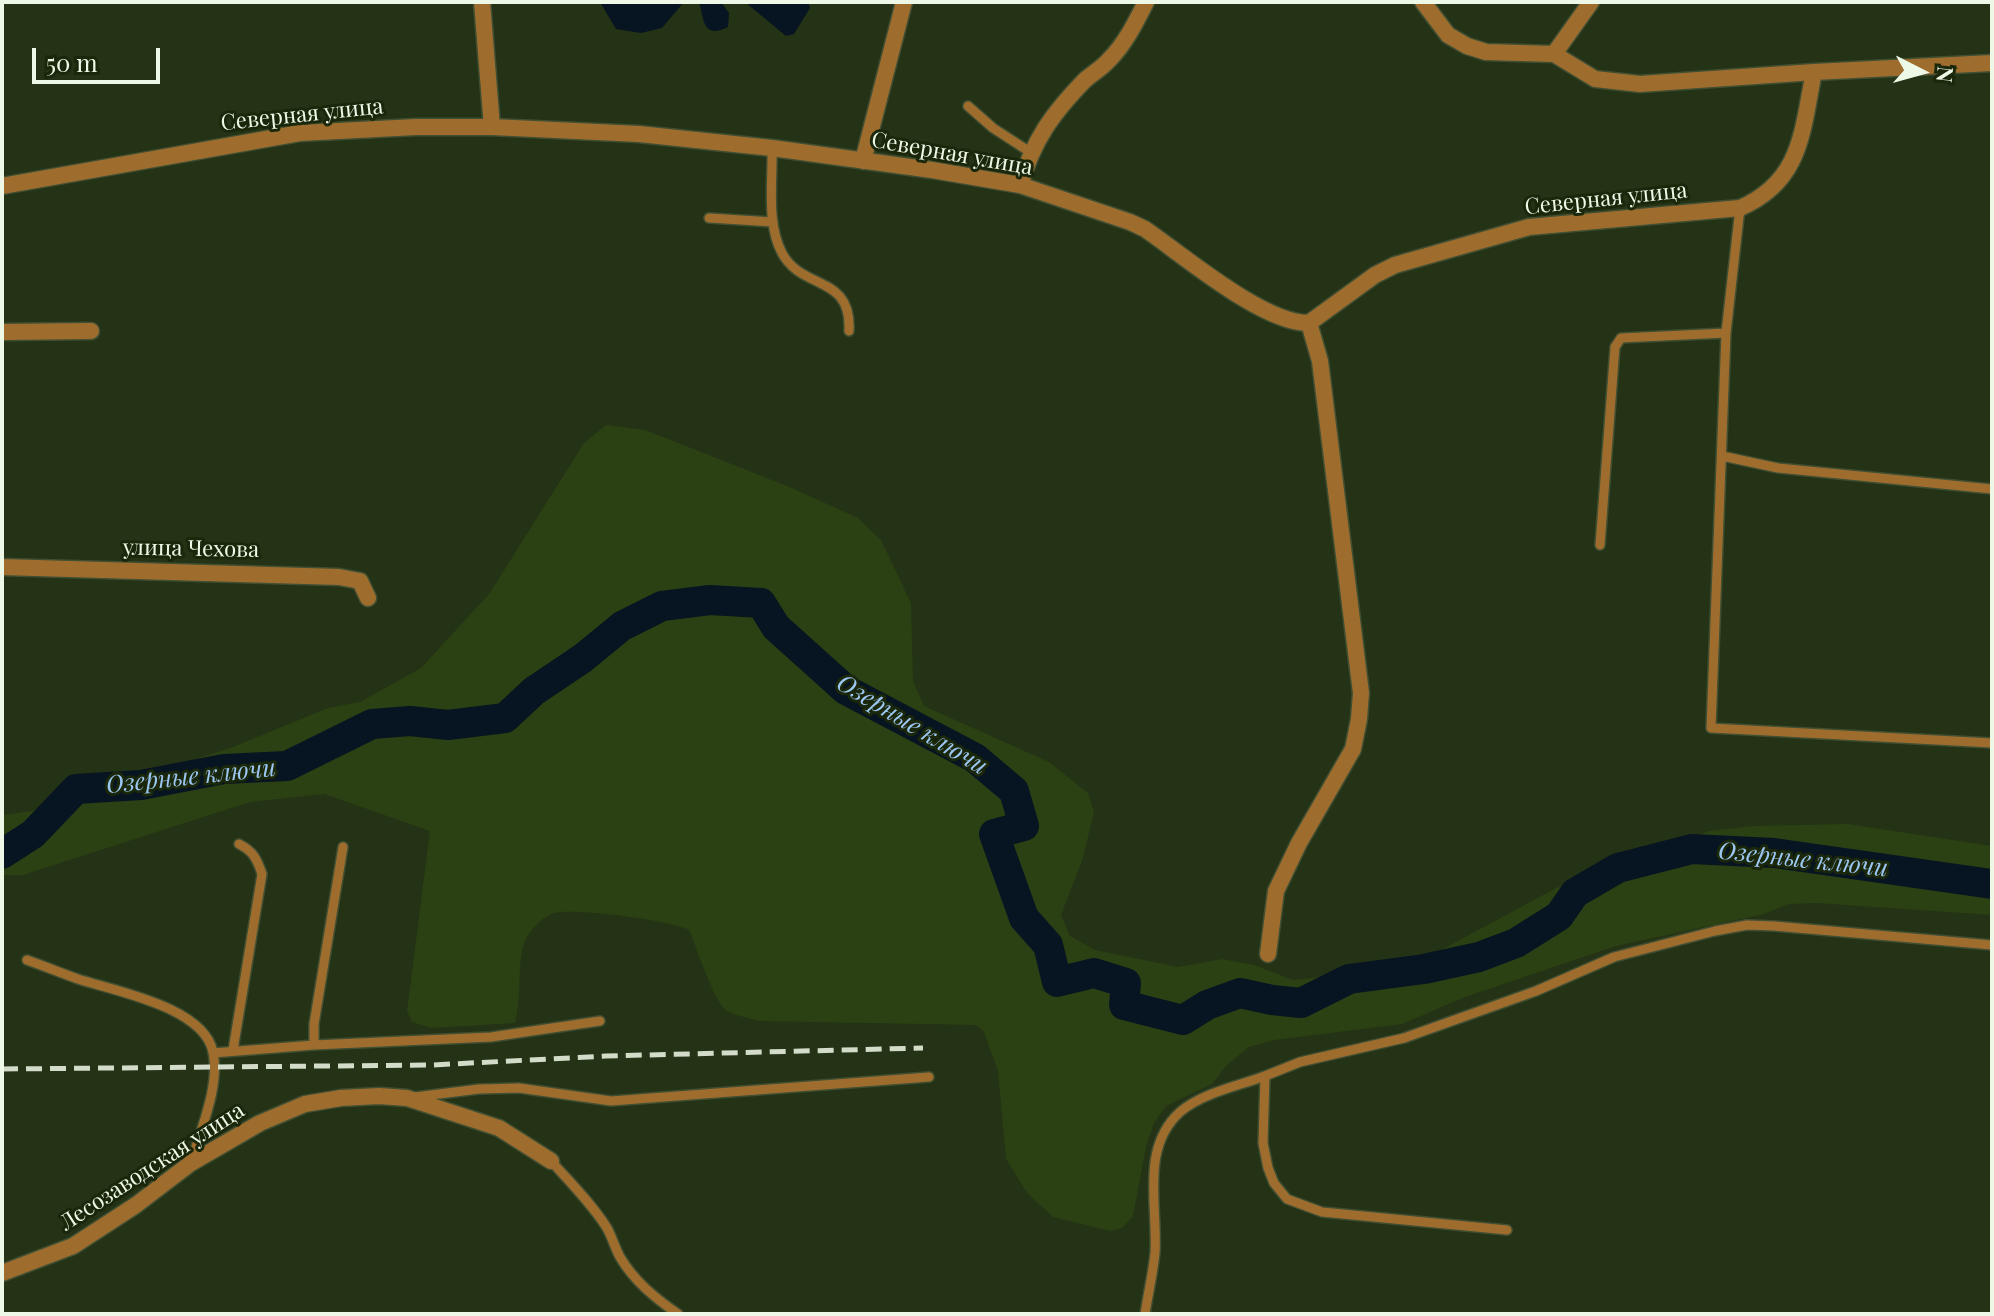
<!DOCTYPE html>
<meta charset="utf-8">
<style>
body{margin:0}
#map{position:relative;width:1994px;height:1316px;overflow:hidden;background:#243215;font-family:"Playfair Display",serif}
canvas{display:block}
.frame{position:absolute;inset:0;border:4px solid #eef8e6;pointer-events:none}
.north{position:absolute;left:1882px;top:32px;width:80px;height:80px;-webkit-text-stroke:6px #1a270b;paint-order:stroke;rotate:96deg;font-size:22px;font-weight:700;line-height:32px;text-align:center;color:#eef8e6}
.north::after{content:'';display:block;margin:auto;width:28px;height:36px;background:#eef8e6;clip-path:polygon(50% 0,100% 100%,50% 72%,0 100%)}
.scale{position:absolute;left:32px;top:48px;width:128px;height:36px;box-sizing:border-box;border:4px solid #eef8e6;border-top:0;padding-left:10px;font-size:24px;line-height:28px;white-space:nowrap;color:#eef8e6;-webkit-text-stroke:6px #1a270b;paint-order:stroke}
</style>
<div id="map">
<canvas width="1994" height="1316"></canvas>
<div class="frame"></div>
<div class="north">N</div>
<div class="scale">50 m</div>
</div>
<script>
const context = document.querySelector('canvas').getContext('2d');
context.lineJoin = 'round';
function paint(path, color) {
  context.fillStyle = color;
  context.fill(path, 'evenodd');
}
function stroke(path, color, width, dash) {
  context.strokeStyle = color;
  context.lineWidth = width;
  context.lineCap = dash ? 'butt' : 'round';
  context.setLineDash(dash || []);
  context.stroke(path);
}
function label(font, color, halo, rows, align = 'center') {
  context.font = font + ' "Playfair Display",serif';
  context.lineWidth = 6;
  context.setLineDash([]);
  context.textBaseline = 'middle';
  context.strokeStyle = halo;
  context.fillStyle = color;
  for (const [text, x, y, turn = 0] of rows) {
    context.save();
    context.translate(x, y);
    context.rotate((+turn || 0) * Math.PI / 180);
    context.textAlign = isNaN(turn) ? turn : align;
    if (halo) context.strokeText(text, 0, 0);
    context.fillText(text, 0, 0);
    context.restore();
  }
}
paint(new Path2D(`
 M606,425L645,430L666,438L792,488L858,518L881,540L911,603L913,681L924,706L1049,762L1088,793L1094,812L1083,858L1061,915L1070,936L1095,950L1178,967L1222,959L1254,965L1293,980L1340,975L1430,956L1556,888L1709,831L1754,826L1848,824L1992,846V915L1816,903L1789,904L1764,914L1616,946L1465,997L1402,1024L1274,1040L1249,1047L1226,1066L1212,1084L1166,1106L1154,1123L1146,1147L1133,1216L1122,1228L1110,1231L1053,1217L1027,1193L1006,1159L998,1071L984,1032L976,1025L759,1021C749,1018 736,1016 727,1011C714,1003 697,948 689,930C668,920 576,908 554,913C543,916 528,932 524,943C517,966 522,997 515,1023L431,1028L412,1022L407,1011L430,831L324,794L250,802L23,875H2V815L32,811L114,771L162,770L233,747L328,708L360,702L421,668L489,594L584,443Z`), '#2b4013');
paint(new Path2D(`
 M600,2H684L662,28L641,33L616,29Z
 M699,2H721L729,13L728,27C702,40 704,18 699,2Z
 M745,2H808L810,8L794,34L786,36Z`), '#071421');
stroke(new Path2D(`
 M2,854L33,834L76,789L141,785L224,769L287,766L372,724L410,721L448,725L505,718L534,691L583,658L622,626L662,606L710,600L761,603L776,627L846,690L975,758L1014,791L1024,826L994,834L1024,918L1048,945L1057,982L1094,973L1126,983L1124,1005L1183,1020L1207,1005L1240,993L1272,1000L1301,1003L1349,979L1424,969L1479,957L1516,943L1559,916L1575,893L1618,868L1692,849L1774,853L1992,884`), '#071421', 30);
const service = new Path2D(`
 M968,106L993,128L1030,152
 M772,148C773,181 766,223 782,253C802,291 852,274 849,331
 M1740,208L1726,333L1711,728L1992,743
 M709,218L773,222
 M1722,456L1778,468L1992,489
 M1600,545L1615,347L1621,338L1726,333
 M27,960C44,966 61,973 78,979C115,991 204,1007 213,1052C220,1086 201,1128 192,1160
 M314,1045V1024L343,847
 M233,1050L262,874C257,859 253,851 239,844
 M213,1053L314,1045L491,1037L600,1021
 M1265,1076L1300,1062L1404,1038L1536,991L1614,957L1715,931L1747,925L1774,926L1992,945
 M415,1097L479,1089L519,1088L611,1101L929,1077
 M551,1161C570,1182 592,1204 607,1228C612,1237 615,1248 620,1257C634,1281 655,1298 678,1314
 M1145,1314C1148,1294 1153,1273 1155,1253C1158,1206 1140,1148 1180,1112C1202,1093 1238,1086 1265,1076L1263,1143L1268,1168L1274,1183L1287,1199L1322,1212L1507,1230`);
const minor = new Path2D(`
 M482,2L492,127
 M1423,2L1448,35L1467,46L1486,52L1554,54L1595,79L1640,84L1814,72
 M1554,54L1591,2
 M863,161L904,2
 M1020,185C1034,139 1052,114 1085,80C1093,73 1102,68 1109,60C1125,44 1136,22 1146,2
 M2,186L300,133L416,127H492L639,134L772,148L932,170L1020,185L1130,222L1145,229C1184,256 1264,324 1309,323L1375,275L1395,265L1529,227L1740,208C1802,181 1802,131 1814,72L1992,63
 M2,332L91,331
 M2,567L339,577L360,581L368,598
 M1268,954L1276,891L1299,843L1353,749L1359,719L1361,693L1320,361L1309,323
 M2,1273L73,1246L136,1205L191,1163L260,1123L305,1104L341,1098L379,1096L407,1098L499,1128L551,1161`);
stroke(service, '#404e32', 12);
stroke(minor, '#404e32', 19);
stroke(service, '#9e6d2e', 9);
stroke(minor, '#9e6d2e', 16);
stroke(new Path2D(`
 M2,1069L433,1065L606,1056L923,1048`), '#d2dcc9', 5, [16, 8]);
label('22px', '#eef8e6', '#1a270b', [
 ["Северная улица",302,115,-6],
 ["Северная улица",952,154,10],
 ["Северная улица",1606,199,-6],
 ["улица Чехова",191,549,1],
 ["Лесозаводская улица",152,1167,-33]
]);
label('italic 24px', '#9dc7f3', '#1a270b', [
 ["Озерные ключи",912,725,31],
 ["Озерные ключи",191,777,-6],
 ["Озерные ключи",1803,860,6]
]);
</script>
